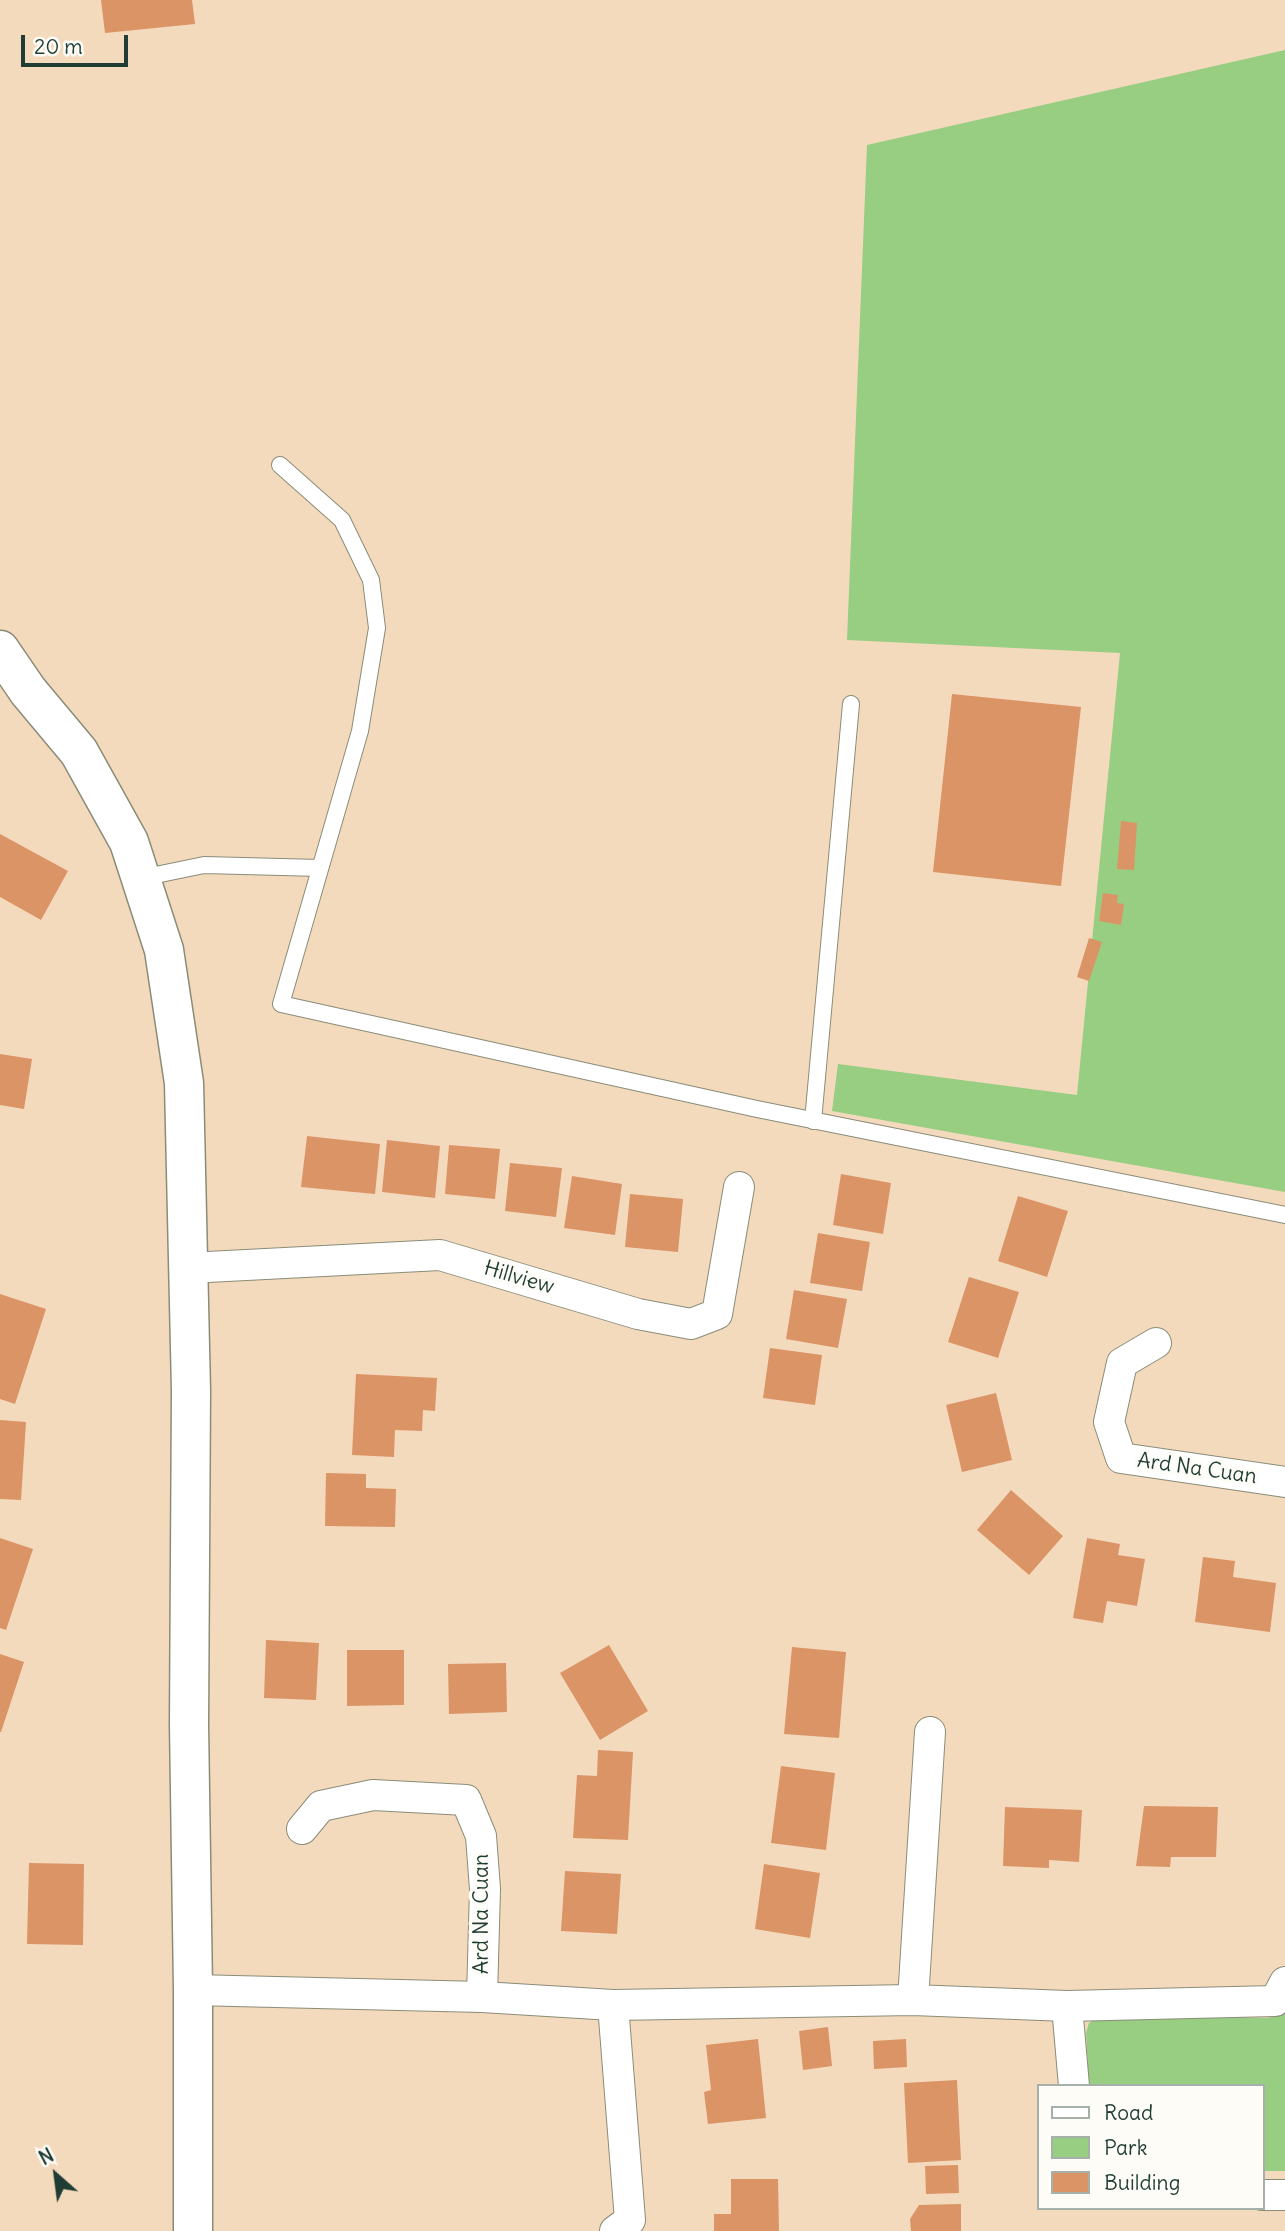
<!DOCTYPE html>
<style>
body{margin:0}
#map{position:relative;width:1285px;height:2231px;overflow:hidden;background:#f4dabd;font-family:Delius,sans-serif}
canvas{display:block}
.legend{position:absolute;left:1037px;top:2084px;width:228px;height:126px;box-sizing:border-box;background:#fdfcf7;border:2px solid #a4b0a9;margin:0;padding:9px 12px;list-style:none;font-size:21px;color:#1f3d34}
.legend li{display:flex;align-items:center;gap:14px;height:35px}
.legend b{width:35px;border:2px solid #a4b0a9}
.north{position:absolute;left:21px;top:2140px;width:70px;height:70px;-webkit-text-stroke:5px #fdfcf7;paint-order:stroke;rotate:332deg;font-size:19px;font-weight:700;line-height:28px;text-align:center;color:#1f3d34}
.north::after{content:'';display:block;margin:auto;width:24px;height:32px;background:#1f3d34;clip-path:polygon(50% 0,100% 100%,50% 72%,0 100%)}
.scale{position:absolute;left:21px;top:35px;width:107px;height:32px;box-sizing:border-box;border:4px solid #1f3d34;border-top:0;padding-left:9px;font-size:21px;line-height:24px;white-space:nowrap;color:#1f3d34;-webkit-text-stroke:5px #fdfcf7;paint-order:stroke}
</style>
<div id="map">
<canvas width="1285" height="2231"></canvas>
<ul class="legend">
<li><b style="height:9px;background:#fff"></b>Road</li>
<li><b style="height:19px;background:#97ce81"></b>Park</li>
<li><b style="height:19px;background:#db9466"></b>Building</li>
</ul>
<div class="north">N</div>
<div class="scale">20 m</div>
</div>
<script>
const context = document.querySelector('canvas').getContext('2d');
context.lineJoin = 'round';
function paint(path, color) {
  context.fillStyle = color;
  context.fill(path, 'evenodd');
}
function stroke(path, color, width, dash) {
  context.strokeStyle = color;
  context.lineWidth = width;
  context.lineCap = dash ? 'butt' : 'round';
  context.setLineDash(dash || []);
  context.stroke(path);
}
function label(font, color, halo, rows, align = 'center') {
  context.font = font + ' Delius,sans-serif';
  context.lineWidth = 7;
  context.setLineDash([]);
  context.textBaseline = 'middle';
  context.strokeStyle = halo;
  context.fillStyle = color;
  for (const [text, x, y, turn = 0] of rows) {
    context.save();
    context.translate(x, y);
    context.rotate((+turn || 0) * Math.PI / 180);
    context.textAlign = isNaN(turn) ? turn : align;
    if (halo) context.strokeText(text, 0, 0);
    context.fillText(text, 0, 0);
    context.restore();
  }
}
paint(new Path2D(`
 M1285,50V1192L832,1111L838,1064L1077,1095L1120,653L847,640L867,145Z
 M1285,2010V2171H1262V2086H1089L1086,2032L1089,2023L1100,2016L1268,2018Z`), '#97ce81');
paint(new Path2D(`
 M101,0H192L195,24L105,33Z
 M952,694L1081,707L1061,886L933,872Z
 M1121,821L1137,823L1134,870L1117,869Z
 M0,834L68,871L41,920L0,897Z
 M1103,893L1118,895L1117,903L1124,904L1121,925L1099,921Z
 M1089,938L1102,942L1089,981L1077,977Z
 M0,1054L32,1059L24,1109L0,1105Z
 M307,1136L380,1144L375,1194L301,1187Z
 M387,1140L440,1146L435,1198L382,1192Z
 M449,1145L500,1149L495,1199L445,1194Z
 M510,1163L562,1168L556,1217L505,1211Z
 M841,1174L891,1183L883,1234L833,1225Z
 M572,1176L622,1184L615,1235L564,1228Z
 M630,1194L683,1199L678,1252L625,1247Z
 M1018,1196L1068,1211L1047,1277L998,1261Z
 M818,1233L870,1242L862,1291L810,1283Z
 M969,1277L1019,1292L998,1358L948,1342Z
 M794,1290L847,1299L838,1348L786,1339Z
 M0,1294L46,1309L15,1404L0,1399Z
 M770,1348L822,1355L815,1405L763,1398Z
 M356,1374L437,1378L435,1411L423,1410L422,1431L395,1430L394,1457L352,1455Z
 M996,1393L1012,1460L962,1472L946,1405Z
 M0,1420L26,1422L21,1500L0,1499Z
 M326,1473L366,1474V1488L396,1489L395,1527L325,1526Z
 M1011,1490L1063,1536L1029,1575L977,1530Z
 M0,1538L33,1549L6,1630L0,1628Z
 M1087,1538L1120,1544L1118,1555L1145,1559L1137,1606L1107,1601L1103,1623L1073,1618Z
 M1203,1557L1235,1561L1233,1577L1276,1583L1270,1632L1195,1622Z
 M266,1640L319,1643L316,1700L264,1698Z
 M609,1645L648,1711L600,1740L560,1673Z
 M792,1647L846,1652L839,1738L784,1734Z
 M347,1650H404V1705L347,1706Z
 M0,1654L24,1662L1,1732H0Z
 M506,1663L507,1712L449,1714L448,1664Z
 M598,1750L633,1752L628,1840L573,1838L577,1775L597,1776Z
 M781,1766L835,1773L826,1850L771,1843Z
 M1144,1806L1218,1807L1216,1857H1171L1170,1867L1136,1866Z
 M1005,1807L1082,1810L1079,1862L1049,1860V1868L1003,1866Z
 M29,1863L84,1864L83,1945L27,1944Z
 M764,1864L820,1873L810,1938L755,1929Z
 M565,1871L621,1874L617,1934L561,1931Z
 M828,2027L832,2066L803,2070L799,2031Z
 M758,2039L766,2118L708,2124L704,2092L711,2090L706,2045Z
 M906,2039L907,2067L874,2069L873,2041Z
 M957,2080L961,2160L908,2163L904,2083Z
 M958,2165L959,2193L926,2194L925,2166Z
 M731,2179H778L779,2231H714V2214H731Z
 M961,2204V2231H911L910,2219L919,2205Z`), '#db9466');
const service = new Path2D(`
 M280,465L342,520L371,580L377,628L360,731L281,1004L757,1109L1285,1215
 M141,878L204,865L320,868
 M813,1121L851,704`);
const minor = new Path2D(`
 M188,1268L440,1255L638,1314L691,1324L717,1314L739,1187
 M1156,1343L1122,1363L1109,1422L1121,1458L1285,1482
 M302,1829L321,1806L373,1795L466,1800L481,1836L485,1889L482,1997
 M193,1990L482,1997L613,2005L913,2000L1067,2006L1275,2001L1285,1982
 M913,2000L930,1732
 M613,2005L630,2220L615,2231
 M1067,2006L1074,2086
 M1262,2195H1285`);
const tertiary = new Path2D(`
 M0,650L28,691L79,752L129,842L164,950L184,1083L191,1391L189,1724L193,1990V2231`);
stroke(service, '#8a8c78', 18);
stroke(minor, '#8a8c78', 32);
stroke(tertiary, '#8a8c78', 41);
stroke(service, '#fff', 16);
stroke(minor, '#fff', 30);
stroke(tertiary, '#fff', 38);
label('21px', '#1f3d34', '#fdfcf7', [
 ["Hillview",519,1278,16],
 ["Ard Na Cuan",1197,1469,8],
 ["Ard Na Cuan",482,1914,-90]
]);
</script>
